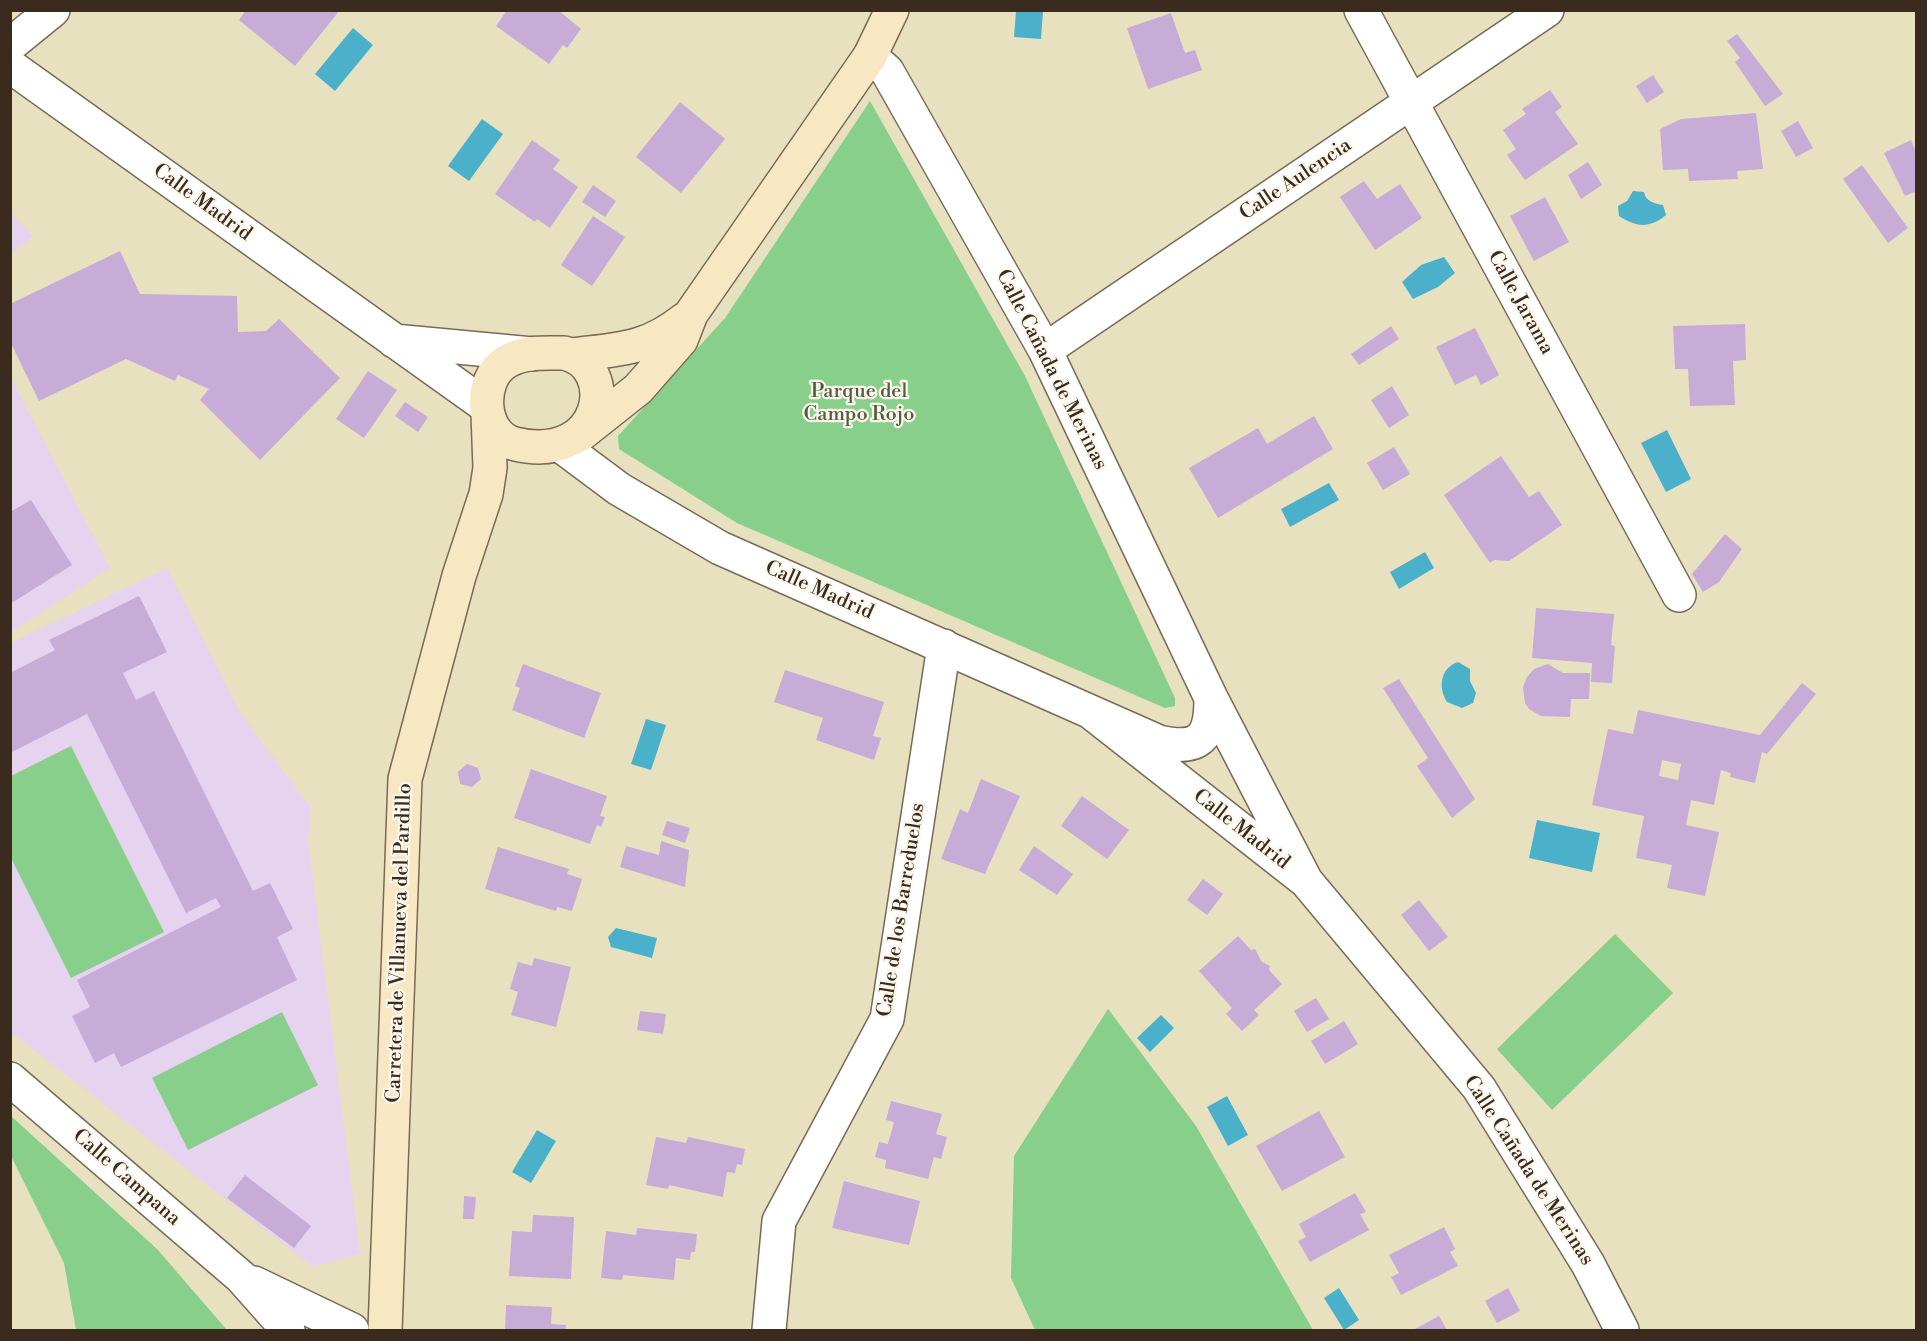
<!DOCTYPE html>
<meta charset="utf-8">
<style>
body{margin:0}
#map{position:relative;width:1927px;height:1341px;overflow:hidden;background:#e8e1bf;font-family:"Libre Bodoni",serif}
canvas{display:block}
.frame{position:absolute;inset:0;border:12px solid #3b2a1e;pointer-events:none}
</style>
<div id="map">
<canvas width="1927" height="1341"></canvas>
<div class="frame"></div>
</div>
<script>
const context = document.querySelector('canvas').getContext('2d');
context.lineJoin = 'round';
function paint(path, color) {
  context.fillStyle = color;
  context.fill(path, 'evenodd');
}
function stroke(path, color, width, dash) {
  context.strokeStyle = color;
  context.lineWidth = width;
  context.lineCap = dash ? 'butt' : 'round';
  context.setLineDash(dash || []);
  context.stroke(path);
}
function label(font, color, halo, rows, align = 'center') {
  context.font = font + ' "Libre Bodoni",serif';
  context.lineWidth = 4.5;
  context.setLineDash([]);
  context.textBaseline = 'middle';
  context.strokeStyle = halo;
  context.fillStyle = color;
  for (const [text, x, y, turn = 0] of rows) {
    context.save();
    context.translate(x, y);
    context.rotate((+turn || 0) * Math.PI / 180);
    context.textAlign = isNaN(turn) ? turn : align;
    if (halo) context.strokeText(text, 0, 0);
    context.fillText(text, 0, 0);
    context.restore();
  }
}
paint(new Path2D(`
 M10,212L33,237L11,253H10Z
 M10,376L110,568L11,632H10Z
 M167,568L241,714L311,808L308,841L360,1254L313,1267L11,1032V643Z`), '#e6d3f0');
paint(new Path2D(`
 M870,101L1025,376L1175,698V706L1165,708L737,523L619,449L618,436L725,318Z
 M71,746L164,932L71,978L11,858V776Z
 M1615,934L1673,993L1552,1110L1497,1049Z
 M1108,1009L1196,1126L1313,1330H1035L1011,1278L1014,1156Z
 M282,1012L318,1085L188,1150L152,1078Z
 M11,1116L157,1249L227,1330H76L64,1263L11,1156Z`), '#87cf8b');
paint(new Path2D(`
 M1016,11H1043L1041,39L1014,37Z
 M353,28L373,45L335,91L315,74Z
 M482,119L503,134L469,181L448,166Z
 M1633,191L1644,192C1645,201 1655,204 1663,205L1666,215C1649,229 1636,227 1619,216L1618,206L1627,201Z
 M1444,257L1455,273L1438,287L1413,299L1402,282L1421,265Z
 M1667,430L1691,479L1666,492L1641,443Z
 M1329,483L1339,500L1290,527L1281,509Z
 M1425,552L1434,568L1399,589L1390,572Z
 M1458,662L1470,669V681L1476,693L1473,703L1462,708L1447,702C1438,688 1440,668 1458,662Z
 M646,719L666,725L651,770L631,764Z
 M1537,820L1600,833L1592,872L1529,858Z
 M616,928L657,938L652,958L611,947L608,937Z
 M1161,1015L1174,1028L1150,1052L1137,1038Z
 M1227,1096L1248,1135L1228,1146L1207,1107Z
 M537,1130L556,1141L531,1183L512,1172Z
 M1339,1288L1359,1320L1344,1330L1324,1298Z`), '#4bb1ca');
paint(new Path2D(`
 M246,10H340L295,66L239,20Z
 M507,10H558L581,29L567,48L563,45L549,64L496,26Z
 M1171,13L1185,53L1195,50L1202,70L1148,89L1127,28Z
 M1737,34L1783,94L1765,106L1735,62L1740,58L1727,41Z
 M1653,75L1664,92L1647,103L1636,86Z
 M1550,90L1562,107L1555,112L1578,144L1525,180L1507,155L1516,149L1503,130L1526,114L1522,109Z
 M680,102L725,139L681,193L636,157Z
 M1756,113L1763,169L1737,171L1738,179L1689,181L1688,169L1663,170L1660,129L1681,119Z
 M1798,121L1813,148L1796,157L1781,131Z
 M532,140L560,160L553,169L578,187L550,228L537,219L535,222L495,194Z
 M1911,140L1916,152V196L1914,192L1905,196L1884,153Z
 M1588,162L1602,185L1581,199L1568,175Z
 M1862,165L1908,228L1888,243L1843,179Z
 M1364,181L1377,199L1400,184L1422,218L1375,250L1340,197Z
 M593,185L616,201L605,217L582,202Z
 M1545,197L1569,242L1534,261L1510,216Z
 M593,216L625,237L592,286L561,265Z
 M120,251L140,294L237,296L238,332L266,331L279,319L340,378L260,460L200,400L209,389L178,375L175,381L126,359L39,401L10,341V304Z
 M1745,324L1746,360L1733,361L1735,405L1690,406L1688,369H1675L1673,326Z
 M1391,326L1399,339L1359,365L1351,354Z
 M1475,328L1499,375L1481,385L1476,375L1455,385L1436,347Z
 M368,371L397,390L364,438L336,419Z
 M1392,386L1409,415L1389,428L1371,400Z
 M405,402L428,417L418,432L395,416Z
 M1314,416L1333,449L1218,518L1189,468L1258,428L1267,444Z
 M1394,447L1410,474L1383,490L1367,463Z
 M1501,456L1529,497L1539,491L1562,525L1509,561L1494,560L1490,563L1444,495Z
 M31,500L72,565L10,604V512Z
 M1725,534L1742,549L1719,582L1703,592L1692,574Z
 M139,596L167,652L123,673L136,700L154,691L253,891L270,883L293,929L277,937L297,980L121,1067L114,1053L95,1063L72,1016L90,1007L77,980L221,907L216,898L186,913L87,714L10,753V673L55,650L49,640Z
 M1536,608L1614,614L1611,645L1615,646L1612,683L1591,682L1592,663L1532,658Z
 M523,664L601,693L584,738L512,710L520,688L515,686Z
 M1548,664L1563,673H1590L1589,699H1571L1570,717L1541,716L1529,709L1525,703L1523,687L1527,677L1534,669Z
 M785,670L884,702L873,736L881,738L874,760L816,740L823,718L774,702Z
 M1399,679L1475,799L1452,818L1417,766L1428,758L1383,688Z
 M1802,683L1816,694L1767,754L1762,752L1755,783L1730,777L1731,773L1721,770L1714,805L1691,800L1686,825L1719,832L1705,896L1667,888L1672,865L1636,858L1644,816L1592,805L1608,729L1633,734L1638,710L1760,735ZM1662,760L1681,764L1678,780L1659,776Z
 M467,764L478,768L481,779L472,787L460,784L458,772Z
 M531,769L607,796L600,816L605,817L601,827L597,825L590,844L514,818Z
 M981,779L1020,796L985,874L941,859L960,809L968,813Z
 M1082,796L1129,830L1107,859L1061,826Z
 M667,821L690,828L685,843L662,835Z
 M661,841L689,850L685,887L620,867L626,846L659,855Z
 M1034,846L1073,874L1057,895L1019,870Z
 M498,847L569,869L567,874L582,879L572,911L557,907L556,911L485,889Z
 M1203,879L1223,894L1207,915L1187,900Z
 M1419,900L1448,937L1429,951L1401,915Z
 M1238,936L1251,950L1255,949L1262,962L1270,966L1269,970L1282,984L1254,1010L1259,1015L1242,1031L1226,1014L1232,1008L1199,971Z
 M534,958L571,967L556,1027L511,1015L518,992L510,989L518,962L532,966Z
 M1316,998L1329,1019L1307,1032L1294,1011Z
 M640,1011L666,1014L663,1034L637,1030Z
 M1344,1021L1358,1044L1325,1064L1311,1041Z
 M891,1101L942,1114L936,1134L947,1137L941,1159L934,1157L928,1179L885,1168L886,1160L875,1157L879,1142L888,1144L894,1122L886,1120Z
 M1319,1111L1345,1157L1282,1191L1256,1146Z
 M656,1137L686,1143L688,1137L745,1149L742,1165L737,1164L735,1173L727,1172L723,1197L669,1185L668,1189L646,1185Z
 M245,1175L311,1226L294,1248L227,1198Z
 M844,1181L920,1201L909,1245L832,1228Z
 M1355,1193L1366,1212L1360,1214L1369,1230L1310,1262L1298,1241L1306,1237L1299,1224Z
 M464,1196L476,1197L474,1219H463Z
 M533,1215L574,1217L571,1279L509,1276L512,1231L532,1232Z
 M1444,1227L1455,1249L1450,1252L1458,1266L1401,1295L1391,1277L1399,1273L1389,1255Z
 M637,1228L697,1234L695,1252H691L690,1260L676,1258L674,1280L623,1275L622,1280L601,1278L606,1231L636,1235Z
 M1508,1288L1520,1311L1497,1323L1485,1301Z
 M506,1305L552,1307L551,1324L566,1325L565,1330H505Z
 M1439,1316L1447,1330H1413Z`), '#c6acd7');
const street = new Path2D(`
 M1361,10L1679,595
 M10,45L53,10
 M870,56L887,71L1045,350L1211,698L1306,881
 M10,66L486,406
 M394,341L532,354
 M1045,350L1547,10
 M560,445L619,489L720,548L1159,742C1200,751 1211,738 1211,698
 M1092,713L1306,881L1479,1088L1588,1264L1622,1330
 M10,1079L241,1277L288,1330
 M254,1283L352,1330
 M769,1330L779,1221L887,1019L944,646`);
const secondary = new Path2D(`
 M564,353C620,365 605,465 515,444C481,436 477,380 506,362C523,351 545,353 564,353Z
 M572,355C620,349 646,350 685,319
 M580,435L638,389L681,340L691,314L870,56L892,10
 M385,1330L405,779L459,576L486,494L490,468L488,414`);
stroke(street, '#786a56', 36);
stroke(secondary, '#786a56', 36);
stroke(street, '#fff', 33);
stroke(secondary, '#f7e8c3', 33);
label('20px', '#3b2a1e', '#fbf7ec', [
 ["Calle Aulencia",1296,180,-34],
 ["Calle Madrid",202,203,36],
 ["Calle Jarama",1520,303,61],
 ["Calle Cañada de Merinas",1051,370,63],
 ["Calle Madrid",819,591,24],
 ["Calle Madrid",1241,830,38],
 ["Calle de los Barreduelos",902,910,-81],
 ["Carretera de Villanueva del Pardillo",400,943,-88],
 ["Calle Cañada de Merinas",1528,1171,57],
 ["Calle Campana",126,1178,41]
]);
label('20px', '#525c3f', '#fbf7ec', [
 ["Parque del",859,392],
 ["Campo Rojo",859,415]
]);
</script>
